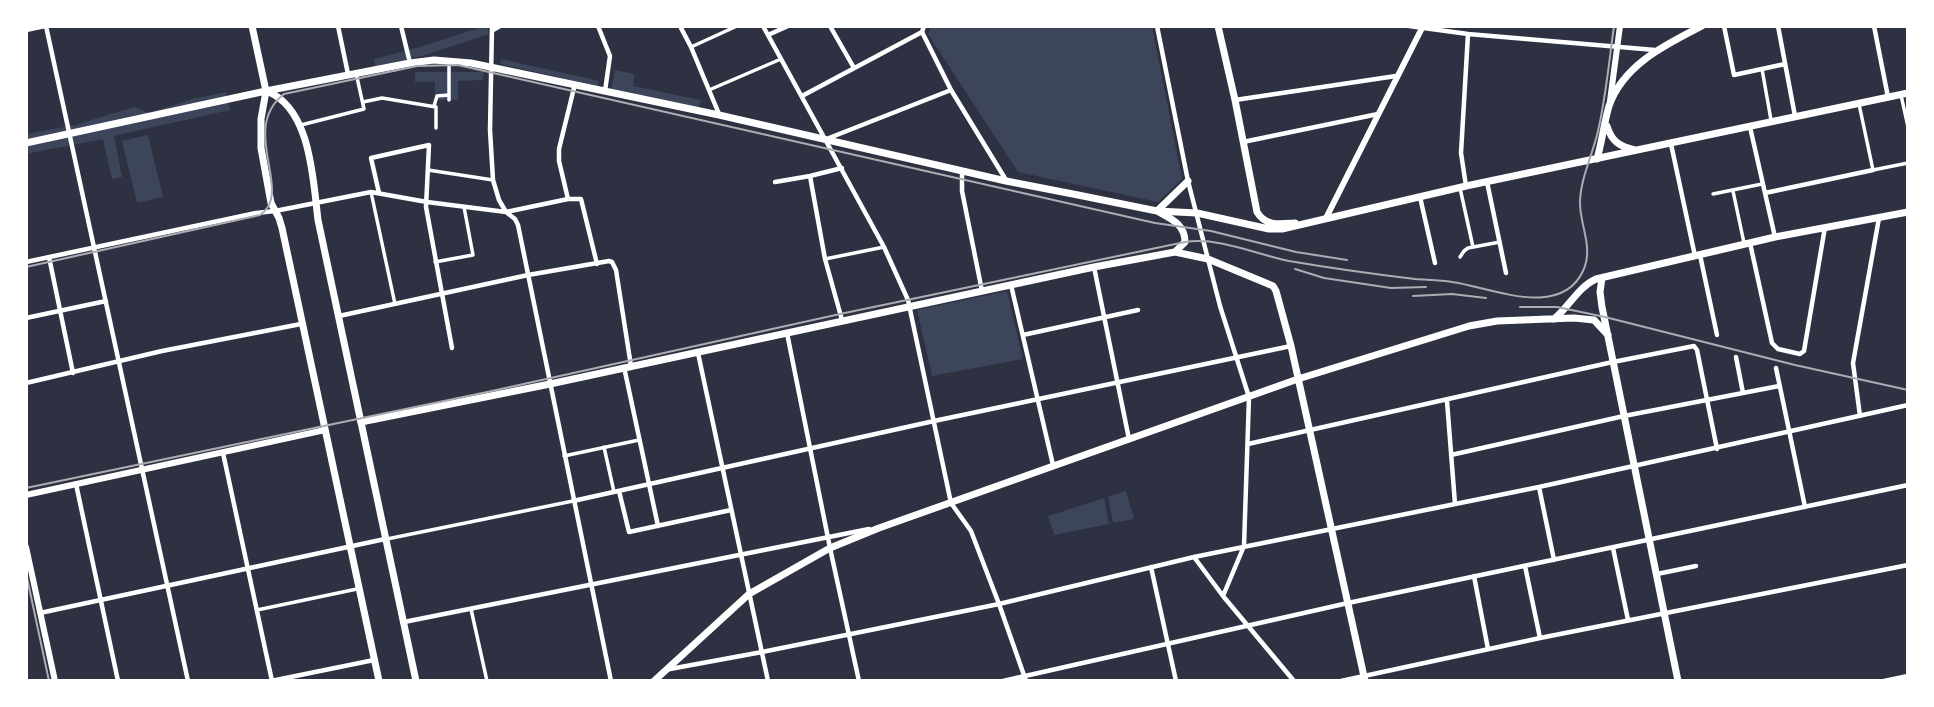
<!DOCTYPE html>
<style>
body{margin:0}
#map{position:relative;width:1934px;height:707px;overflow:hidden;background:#2d3142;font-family:"Zilla Slab",serif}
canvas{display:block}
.frame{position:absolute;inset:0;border:28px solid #fff;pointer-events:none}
</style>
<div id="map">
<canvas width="1934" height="707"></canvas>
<div class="frame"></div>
</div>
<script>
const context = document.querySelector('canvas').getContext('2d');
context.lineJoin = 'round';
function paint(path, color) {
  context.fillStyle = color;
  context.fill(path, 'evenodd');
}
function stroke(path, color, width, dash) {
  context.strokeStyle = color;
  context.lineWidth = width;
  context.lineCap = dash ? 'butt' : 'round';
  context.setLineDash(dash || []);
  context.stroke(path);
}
paint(new Path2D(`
 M485,26H487L489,34L422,56L376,67L374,59L420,47Z
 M931,26H1152L1182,179L1158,202L1018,172L928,34Z
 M501,59L599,81L598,86L500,64Z
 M615,70L634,74L633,86L701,100L699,108L611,90Z
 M415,72H484L483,80L458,81V100H435V82H415Z
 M226,92L230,110L114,136L122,177L112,179L103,139L26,154V134L75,125L134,107L149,113L192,99Z
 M148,135L163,197L137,203L122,141Z
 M1007,291L1023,359L932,376L917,310Z
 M1126,491L1134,519L1113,523L1108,497Z
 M1104,498L1109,524L1054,535L1048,516Z`), '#3c4559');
stroke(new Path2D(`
 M879,26H883`), '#fff', 2.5);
stroke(new Path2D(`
 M691,47L737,26
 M449,63V100
 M1762,69L1771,120
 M709,90L781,59
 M1901,95L1908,127
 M363,102L382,98L436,107V128
 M1859,104L1873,170L1908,163
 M434,106L437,96L449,95
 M301,125L364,109L356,73
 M428,170L493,180
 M1460,188L1473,247
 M1733,191L1744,243
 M371,192L395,304
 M1713,194L1762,184
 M1460,257L1464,251L1468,248L1500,242
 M825,259L884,247
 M435,262L473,255L464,207
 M604,447L614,492
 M564,456L639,440
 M387,539L573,501
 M471,609L487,681
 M257,610L357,589`), '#fff', 3.5);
stroke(new Path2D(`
 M46,26L188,681
 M338,26L348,74
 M401,26L410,63
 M492,26L490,130L493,180L499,200L506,212L515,219L518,225L611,681
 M598,26L610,56L605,91
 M680,26L691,47L719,114
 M763,26L884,247L908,300L951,503L971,531L999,604L1026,681
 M830,26L854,68
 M924,26L922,32L951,90L1006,180
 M1157,26L1188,181L1220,306L1249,397L1244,546L1223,596
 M1409,26L1468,34L1655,50
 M1724,26L1734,75L1785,64
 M1778,26L1795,116
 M1874,26L1888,97
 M26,30L45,26
 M493,30L500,26
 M768,35L788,26
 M802,96L922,32
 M1235,100L1396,76
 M1750,127L1775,237
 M829,138L951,90
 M1243,142L1378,114
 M1671,144L1695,256
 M962,171V191L982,291
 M810,176L825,259L842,320
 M775,182L810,176L842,168
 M1487,182L1506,273
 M1466,186L1461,153L1468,34
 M379,193L371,158L429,145L426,207L452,348
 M1765,193L1873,170
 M1420,197L1435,263
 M568,199L559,161V149L575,84
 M1750,243L1772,343L1778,349L1800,354L1804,351L1825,227
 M1700,255L1717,335
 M49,257L73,373
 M26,262L256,213L275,211L371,192L427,202L506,212L568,199H581L597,264
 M1094,267L1129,439
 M1011,285L1053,465
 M339,316L528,275L609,261L612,262L616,270L631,366
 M26,318L106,301
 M787,333L830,548L859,681
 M1023,335L1138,310
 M698,353L768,681
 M1736,357L1743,393
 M624,367L658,526
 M1776,368L1805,507
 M26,383L162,351L301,324
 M1447,401L1455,504
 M1860,416L1853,363L1879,218
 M1248,444L1608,363L1694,346L1697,350L1717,449
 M223,453L272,681
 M1451,455L1624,416L1779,386
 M76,484L118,681
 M1539,487L1554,560
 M619,491L629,532L731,510
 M573,501L934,421L1291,346
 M1613,548L1628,620
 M1194,557L1223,596L1294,681
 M1525,566L1540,638
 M1151,567L1176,681
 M1657,574L1696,566
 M1474,576L1488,649
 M40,613L385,539
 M404,622L869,529
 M670,669L762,652L999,604L1194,557L1539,487L1908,405
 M271,681L374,660
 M1003,681L1348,603L1908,485
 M1341,681L1540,638L1908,565
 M1884,681L1908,676`), '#fff', 4.5);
stroke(new Path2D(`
 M1610,101L1620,26
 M1326,218L1423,26
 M26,495L325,430
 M26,547L55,681`), '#fff', 6);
stroke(new Path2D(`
 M1218,26L1235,100L1257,212C1266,227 1280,224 1295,223
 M266,91L410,63L434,60L471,63L719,115L1006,181L1078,195L1157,211L1197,213L1269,229H1282L1466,186L1908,93
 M1607,126C1612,142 1619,146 1635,150
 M1597,159C1602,142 1604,123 1609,106C1623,65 1665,45 1702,26
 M1175,252L1185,242C1185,224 1171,219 1157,211L1188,181
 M1602,278L1600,292L1602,307L1678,681
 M1554,319C1569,307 1578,287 1596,279L1775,237L1908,212
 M361,422L550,384L1094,267L1175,252L1208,259L1266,283L1273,286L1276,291L1291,346L1365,681
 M654,681L749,594L830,548L879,528L1298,379L1469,326L1497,321L1574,318L1594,320L1608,335`), '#fff', 7);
stroke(new Path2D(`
 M252,26L266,91L261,119V148L271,203L279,218L282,228L379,681
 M266,91C311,107 313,180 318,220L416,681
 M26,143L266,91`), '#fff', 7);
stroke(new Path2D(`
 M26,267L260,215C295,192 238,130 284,94L417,66L458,65L1155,223L1211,231L1296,252L1347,260
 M1295,269L1324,278L1391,288L1426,287
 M1413,296L1452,294L1486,298
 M1520,307H1557L1605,317L1795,365L1908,390
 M26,488L492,391L840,314L1185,242C1220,237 1255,254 1289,261C1330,268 1373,274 1415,279C1427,280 1440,280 1452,282C1490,287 1560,320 1583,271C1594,248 1580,226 1580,203C1580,179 1593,154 1598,131C1606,97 1609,61 1614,26
 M26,573L49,681`), '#abadb3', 2);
</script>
